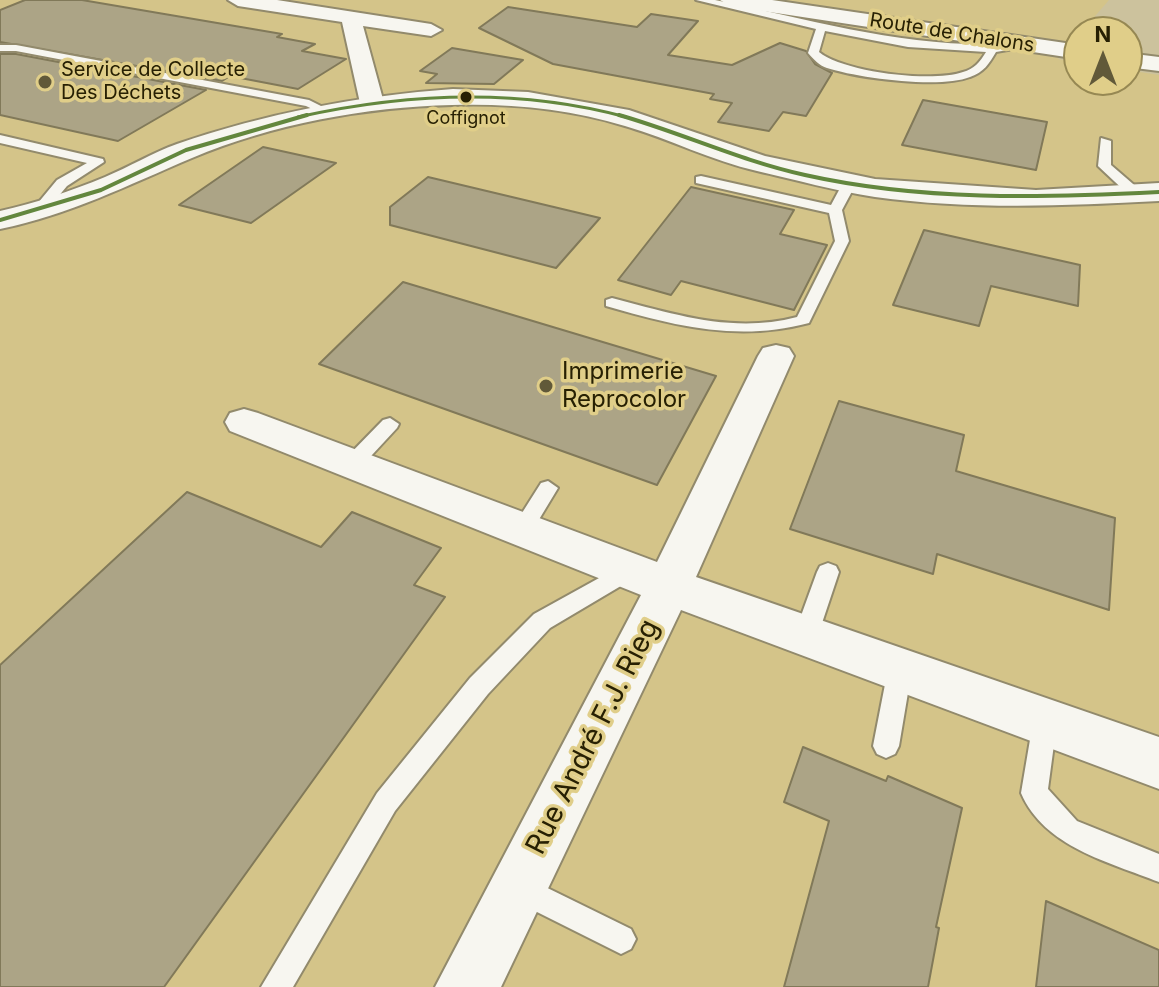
<!DOCTYPE html>
<meta charset="utf-8">
<style>
body{margin:0}
#map{position:relative;width:1159px;height:987px;overflow:hidden;background:#ccc29d;font-family:Inter,sans-serif}
canvas{display:block}
.north{position:absolute;left:1063px;top:16px;width:80px;height:80px;box-sizing:border-box;background:#e0ce89;border:2px solid #968853;border-radius:50%;rotate:0deg;font-size:22px;font-weight:700;line-height:32px;text-align:center;color:#272003}
.north::after{content:'';display:block;margin:auto;width:28px;height:36px;background:#615939;clip-path:polygon(50% 0,100% 100%,50% 72%,0 100%)}
</style>
<div id="map">
<canvas width="1159" height="987"></canvas>
<div class="north">N</div>
</div>
<script>
const context = document.querySelector('canvas').getContext('2d');
context.lineJoin = 'round';
function paint(path, color) {
  context.fillStyle = color;
  context.fill(path, 'evenodd');
}
function stroke(path, color, width, dash) {
  context.strokeStyle = color;
  context.lineWidth = width;
  context.lineCap = dash ? 'butt' : 'round';
  context.setLineDash(dash || []);
  context.stroke(path);
}
function label(font, color, halo, rows, align = 'center') {
  context.font = font + ' Inter,sans-serif';
  context.lineWidth = 7;
  context.setLineDash([]);
  context.textBaseline = 'middle';
  context.strokeStyle = halo;
  context.fillStyle = color;
  for (const [text, x, y, turn = 0] of rows) {
    context.save();
    context.translate(x, y);
    context.rotate((+turn || 0) * Math.PI / 180);
    context.textAlign = isNaN(turn) ? turn : align;
    if (halo) context.strokeText(text, 0, 0);
    context.fillText(text, 0, 0);
    context.restore();
  }
}
paint(new Path2D(`
 M0,0H1109L1058,59L1079,63V80H1127V70L1159,75V987H0Z`), '#d4c489');
const building = new Path2D(`
 M25,0H82L282,34L277,37L315,44L302,51L346,59L298,89L230,76L222,81L0,42V10Z
 M508,7L637,27L651,14L698,21L668,55L732,65L780,43L806,51L815,64L832,73L806,116L783,112L769,131L718,122L732,103L710,99L714,94L553,64L479,28Z
 M452,48L523,60L494,84L426,83L437,74L420,71Z
 M0,54H16L206,90L118,141L0,115Z
 M923,100L1047,122L1036,170L902,145Z
 M263,147L336,163L251,223L179,205Z
 M428,177L600,218L556,268L390,225V207Z
 M691,187L794,210L780,234L827,245L794,310L681,281L671,295L618,280Z
 M924,230L1080,265L1078,306L991,286L979,326L893,305Z
 M403,282L716,376L657,485L319,364Z
 M839,401L964,435L956,471L1115,518L1109,610L937,554L933,574L790,529Z
 M187,492L321,547L352,512L441,548L414,585L445,597L164,987H0V665Z
 M803,747L886,781L888,776L962,808L936,927L939,928L928,987H784L829,821L784,802Z
 M1046,901L1159,950V987H1036Z`);
paint(building, '#aca486');
stroke(building, '#817959', 2);
const service = new Path2D(`
 M696,0H715C821,22 922,53 1032,42L1037,45L996,52C989,64 984,72 970,77C940,89 858,78 827,68C820,66 813,59 808,53L816,29ZM825,31L908,47L986,52C980,62 974,69 963,72C932,83 843,72 819,52Z
 M0,45H16L309,100L331,111L325,115L306,106L16,51H0Z
 M0,135L103,159L104,162L67,186L43,215H33V209L57,180L87,163L0,143Z
 M1101,138L1111,141V165L1140,190V196H1130L1098,166Z
 M701,176L831,205L845,179H855L857,182L842,210L849,241L809,323C738,342 675,326 606,306V300L612,298C674,314 733,334 797,317L835,241L829,213L696,183V177Z
 M390,418L399,424L397,428L359,469H345L342,464L345,459L383,420Z
 M548,481L558,488L529,536H515L512,530L515,524L541,483Z
 M628,562L636,565L639,571L636,577L550,628L488,694L395,811L293,987H261L377,793L470,678L534,614Z
 M828,563L836,566L839,572L818,635L814,642L806,645L798,642L794,635L817,572L820,566Z
 M900,659L908,662L912,669L899,746L895,754L886,758L877,754L873,746L888,669L892,662Z
 M1045,711L1054,714L1057,722L1048,789L1077,821L1159,854V882C1109,862 1044,847 1021,793L1033,722L1036,714Z
 M521,875L631,929L636,939L631,949L621,954L511,899L507,889L511,879Z`);
const minor = new Path2D(`
 M228,0H277L431,24L442,30L431,36L363,26L384,103L372,110L360,103L342,22L238,6Z
 M776,345L789,348L794,356L696,577L1159,737V789L681,610L501,987H435L641,595L230,431L225,422L230,413L244,409L258,413L657,562L758,356L763,348Z`);
const tertiary = new Path2D(`
 M453,89L528,92L629,110L765,156L875,179L1036,190L1159,183V201C1065,206 969,210 875,197C836,191 796,180 757,171C712,161 670,139 625,126C571,109 508,103 452,105C366,107 272,124 192,158C128,185 69,215 0,229V211C36,203 71,191 105,177C129,167 152,153 177,144C267,113 358,96 453,89Z`);
const primary = new Path2D(`
 M720,0H772L1079,45V59L730,6Z
 M1127,53L1159,57V71L1127,67Z`);
stroke(service, '#928a6c', 4);
stroke(minor, '#928a6c', 4);
stroke(tertiary, '#928a6c', 4);
stroke(primary, '#928a6c', 4);
paint(service, '#f7f6f0');
paint(minor, '#f7f6f0');
paint(tertiary, '#f7f6f0');
paint(primary, '#f7f6f0');
stroke(new Path2D(`
 M298,117C406,93 519,88 626,117`), '#63873e', 3);
stroke(new Path2D(`
 M619,115C682,133 741,161 805,175C921,201 1041,198 1159,192
 M0,220L101,190L186,150L307,115`), '#63873e', 4);
for (const [x, y, r, color] of [
 [45,82,8,"#615939"],
 [466,97,7,"#272003"],
 [546,386,8,"#615939"]
]) {
  const dot = new Path2D();
  dot.arc(x, y, r, 0, 2 * Math.PI);
  context.fillStyle = color;
  context.fill(dot);
  stroke(dot, '#e0ce89', 3);
}
label('18px', '#272003', '#e0ce89', [
 ["Coffignot",466,119]
]);
label('20px', '#272003', '#e0ce89', [
 ["Route de Chalons",952,33,9]
]);
label('20px', '#272003', '#e0ce89', [
 ["Service de Collecte",61,70],
 ["Des Déchets",61,93]
], 'left');
label('24px', '#272003', '#e0ce89', [
 ["Imprimerie",562,372],
 ["Reprocolor",562,400]
], 'left');
label('28px', '#272003', '#e0ce89', [
 ["Rue André F.J. Rieg",593,737,-63]
]);
</script>
